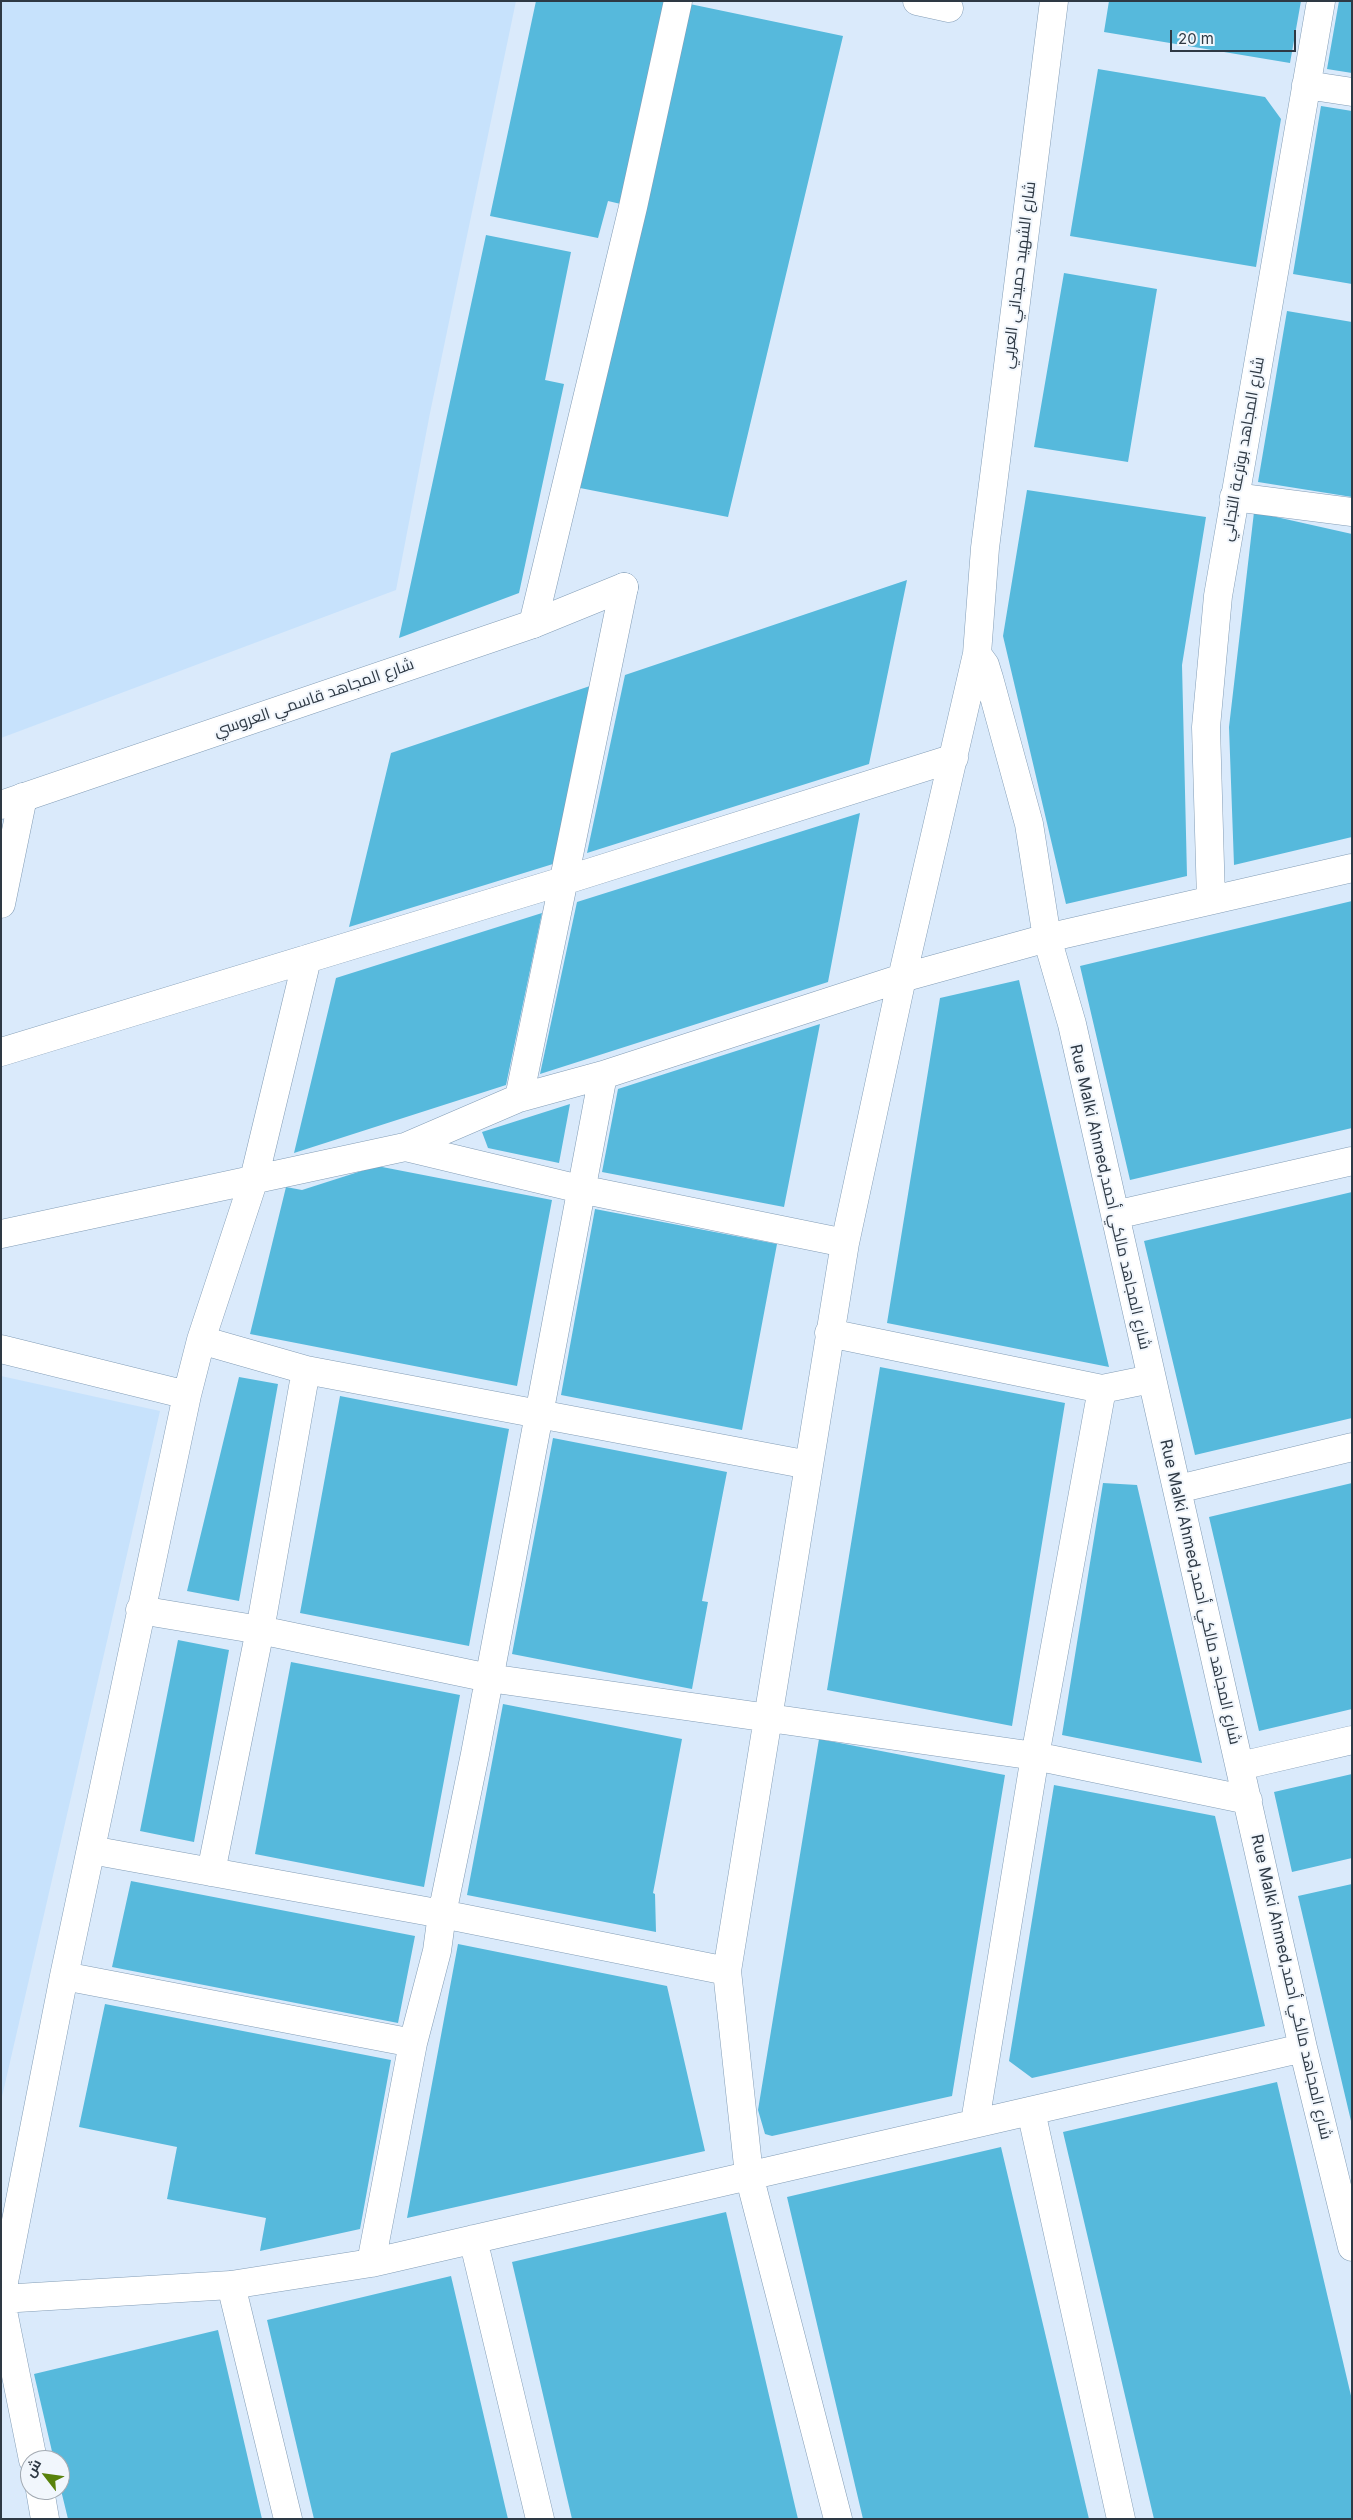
<!DOCTYPE html>
<meta charset="utf-8">
<style>
body{margin:0}
#map{position:relative;width:1353px;height:2520px;overflow:hidden;background:#daeafb;font-family:Inter,Cairo,sans-serif}
canvas{display:block}
.frame{position:absolute;inset:0;border:2px solid #2e3944;pointer-events:none}
.north{position:absolute;left:20px;top:2450px;width:50px;height:50px;box-sizing:border-box;background:#f1f6fc;border:1px solid #a3aab2;border-radius:50%;rotate:300deg;font-size:14px;font-weight:700;line-height:20px;text-align:center;color:#2e3944}
.north::after{content:'';display:block;margin:auto;width:18px;height:22px;background:#58820b;clip-path:polygon(50% 0,100% 100%,50% 72%,0 100%)}
.scale{position:absolute;left:1170px;top:30px;width:126px;height:22px;box-sizing:border-box;border:2px solid #2e3944;border-top:0;padding-left:6px;font-size:15px;line-height:18px;white-space:nowrap;color:#2e3944;-webkit-text-stroke:4px #f1f6fc;paint-order:stroke}
</style>
<div id="map">
<canvas width="1353" height="2520"></canvas>
<div class="frame"></div>
<div class="north">ش</div>
<div class="scale">20 m</div>
</div>
<script>
const context = document.querySelector('canvas').getContext('2d');
context.lineJoin = 'round';
function paint(path, color) {
  context.fillStyle = color;
  context.fill(path, 'evenodd');
}
function stroke(path, color, width, dash) {
  context.strokeStyle = color;
  context.lineWidth = width;
  context.lineCap = dash ? 'butt' : 'round';
  context.setLineDash(dash || []);
  context.stroke(path);
}
function label(font, color, halo, rows, align = 'center') {
  context.font = font + ' Inter,Cairo,sans-serif';
  context.lineWidth = 4;
  context.setLineDash([]);
  context.textBaseline = 'middle';
  context.strokeStyle = halo;
  context.fillStyle = color;
  for (const [text, x, y, turn = 0] of rows) {
    context.save();
    context.translate(x, y);
    context.rotate((+turn || 0) * Math.PI / 180);
    context.textAlign = isNaN(turn) ? turn : align;
    if (halo) context.strokeText(text, 0, 0);
    context.fillText(text, 0, 0);
    context.restore();
  }
}
paint(new Path2D(`
 M1,1H516L430,413L396,590L1,738Z
 M1,1376L160,1411L1,2101Z`), '#c7e2fc');
paint(new Path2D(`
 M536,1H669L625,205L608,201L598,238L490,216Z
 M1109,1H1301L1290,63L1104,32Z
 M1339,1H1352V73L1327,69Z
 M685,3L843,36L728,517L580,488Z
 M1098,69L1265,97L1281,119L1256,267L1070,236Z
 M1321,106L1352,111V284L1293,274Z
 M486,235L571,252L545,380L564,384L519,593L399,638Z
 M1064,273L1157,289L1128,462L1034,447Z
 M1287,311L1352,322V497L1258,482Z
 M1027,490L1206,517L1182,665L1187,876L1066,904L1003,636Z
 M1254,512L1352,534V837L1234,865L1229,727Z
 M907,580L869,764L587,853L625,675Z
 M590,686L553,864L349,927L391,753Z
 M860,813L828,982L540,1074L577,902Z
 M1352,901V1128L1130,1180L1080,966Z
 M542,913L506,1085L294,1153L336,978Z
 M1019,980L1059,1154L1109,1367L887,1323L940,998Z
 M820,1024L784,1207L602,1172L618,1089Z
 M570,1104L559,1163L488,1148L482,1132Z
 M377,1166L552,1200L517,1386L250,1334L286,1187L302,1190Z
 M1352,1192V1418L1195,1455L1144,1241Z
 M595,1209L777,1244L742,1430L561,1395Z
 M880,1367L1065,1403L1012,1726L827,1690Z
 M239,1377L278,1384L239,1601L187,1591Z
 M340,1396L509,1429L469,1646L300,1613Z
 M553,1438L727,1472L702,1601L708,1602L692,1689L512,1654Z
 M1103,1483L1137,1485L1202,1763L1062,1735Z
 M1352,1483V1709L1259,1731L1209,1517Z
 M178,1640L229,1650L194,1842L140,1831Z
 M291,1662L460,1695L424,1887L255,1854Z
 M503,1704L682,1739L653,1893L655,1894L656,1932L467,1895Z
 M819,1739L1005,1775L952,2096L772,2136L765,2134L758,2110Z
 M1352,1774V1858L1292,1872L1274,1792Z
 M1054,1785L1215,1816L1265,2026L1032,2078L1009,2061Z
 M131,1881L415,1936L398,2023L112,1967Z
 M1352,1884V2121H1351L1298,1896Z
 M458,1944L667,1986L705,2151L407,2218Z
 M105,2004L391,2060L360,2229L260,2251L266,2218L167,2199L177,2147L79,2127Z
 M1277,2082L1352,2400V2519H1154L1063,2132Z
 M1001,2147L1089,2519H863L787,2197Z
 M726,2212L798,2519H572L512,2262Z
 M451,2276L508,2519H314L267,2320Z
 M218,2330L262,2519H68L60,2486V2460H54L34,2374Z`), '#56b9dc');
const street = new Path2D(`
 M917,1L949,8
 M1306,85L1352,92
 M533,624L633,207L678,1
 M977,654L985,665L989,678L1029,824L1047,938L1072,1024L1303,2048L1352,2247
 M1211,900L1206,727L1218,596L1321,1
 M1,904L23,797
 M1,1052L563,881L954,758
 M519,1098L624,587
 M405,1147L580,1189L845,1243
 M1115,1215L1352,1161
 M1,1234L405,1147L519,1098L603,1075L902,978L1047,938L1352,868
 M829,1333L1102,1389L1151,1379
 M201,1340L306,1370L809,1465
 M1,1349L187,1395
 M1178,1489L1352,1447
 M140,1610L260,1630L489,1678L1035,1756L1248,1800
 M1240,1766L1352,1740
 M91,1850L442,1914L727,1971
 M211,1872L260,1630L306,1370
 M64,1976L413,2043
 M1031,2111L1121,2519
 M975,2122L1035,1756L1102,1389
 M473,2239L540,2519
 M371,2263L413,2043L437,1951L442,1914L475,1754L603,1075
 M231,2285L288,2519
 M1,2297L64,1976L187,1395L201,1340L254,1179L307,959
 M1,2299L231,2285L371,2263L1303,2048
 M1,2301L33,2460
 M40,2490L45,2519
 M838,2519L749,2175L727,1971L845,1243L902,978L977,654L985,548L1054,1`);
const secondary = new Path2D(`
 M1234,497L1352,512
 M1,805L533,624L624,587`);
stroke(street, '#839db6', 29);
stroke(secondary, '#839db6', 29);
stroke(street, '#fff', 28);
stroke(secondary, '#fff', 28);
label('16px', '#2e3944', '#f1f6fc', [
 ["شارع الشهيد حميداني العربي",1019,275,-83],
 ["شارع المجاهد بوترعة التجاني",1243,449,-80],
 ["شارع المجاهد قاسمي العروسي",314,698,-19],
 ["Rue Malki Ahmed,شارع المجاهد مالكي أحمد",1110,1197,77],
 ["Rue Malki Ahmed,شارع المجاهد مالكي أحمد",1200,1592,77],
 ["Rue Malki Ahmed,شارع المجاهد مالكي أحمد",1291,1987,77]
]);
</script>
